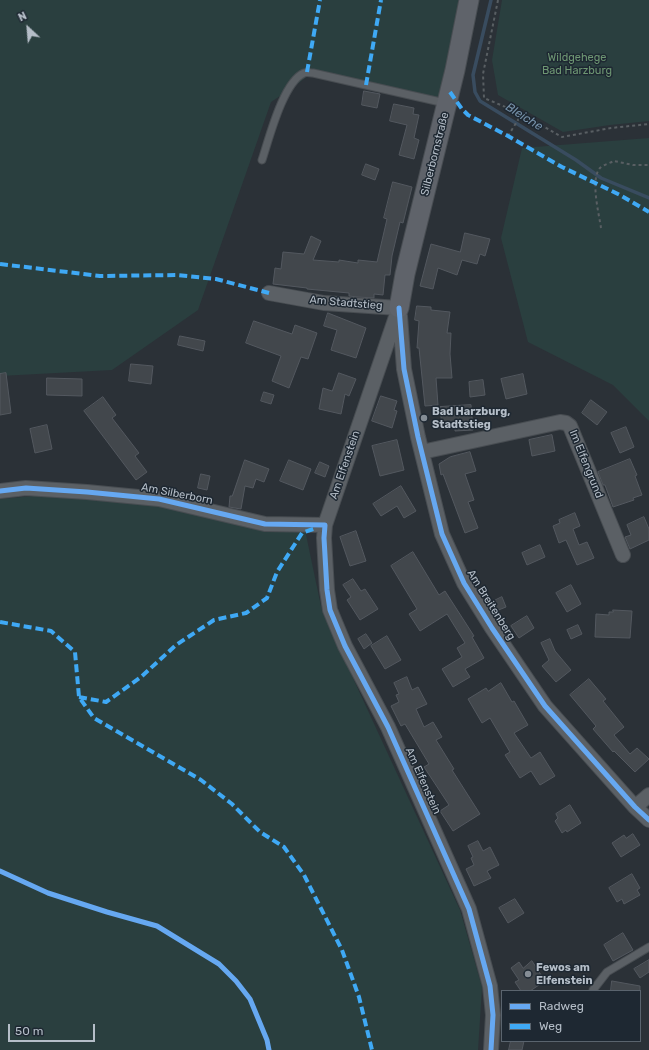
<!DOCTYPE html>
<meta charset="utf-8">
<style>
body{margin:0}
#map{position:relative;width:649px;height:1050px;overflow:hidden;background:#2b3137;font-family:Rubik,sans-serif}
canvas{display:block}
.legend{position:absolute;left:501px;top:990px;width:140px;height:52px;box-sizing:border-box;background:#1e2832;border:1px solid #5a646e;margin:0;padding:5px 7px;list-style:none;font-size:12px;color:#b5bec8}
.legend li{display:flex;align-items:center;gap:8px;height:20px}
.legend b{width:20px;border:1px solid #5a646e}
.north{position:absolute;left:8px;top:8px;width:40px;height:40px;-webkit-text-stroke:3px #1e2832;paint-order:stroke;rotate:334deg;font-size:11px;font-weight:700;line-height:16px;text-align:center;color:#b5bec8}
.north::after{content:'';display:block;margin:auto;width:14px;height:18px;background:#b5bec8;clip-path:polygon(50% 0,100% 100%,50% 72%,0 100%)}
.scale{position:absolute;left:8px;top:1024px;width:87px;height:18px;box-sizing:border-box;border:2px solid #b5bec8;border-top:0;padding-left:5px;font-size:12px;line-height:14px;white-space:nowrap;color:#b5bec8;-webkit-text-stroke:3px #1e2832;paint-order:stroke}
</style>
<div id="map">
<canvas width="649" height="1050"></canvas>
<ul class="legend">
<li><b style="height:5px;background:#66a8f1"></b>Radweg</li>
<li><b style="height:5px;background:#3fa9f5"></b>Weg</li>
</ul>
<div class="north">N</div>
<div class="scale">50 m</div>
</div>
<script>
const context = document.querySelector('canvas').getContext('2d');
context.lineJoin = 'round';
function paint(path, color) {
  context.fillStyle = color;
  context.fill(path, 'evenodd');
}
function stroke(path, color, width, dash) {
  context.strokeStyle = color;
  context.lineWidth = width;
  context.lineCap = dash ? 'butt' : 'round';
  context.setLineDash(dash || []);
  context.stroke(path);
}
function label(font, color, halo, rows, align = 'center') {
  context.font = font + ' Rubik,sans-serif';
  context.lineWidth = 3;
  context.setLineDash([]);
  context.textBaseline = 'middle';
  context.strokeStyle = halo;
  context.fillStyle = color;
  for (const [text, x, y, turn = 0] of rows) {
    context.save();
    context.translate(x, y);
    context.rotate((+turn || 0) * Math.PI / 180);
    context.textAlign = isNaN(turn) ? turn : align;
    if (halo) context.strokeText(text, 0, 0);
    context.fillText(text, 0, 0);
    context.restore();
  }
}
paint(new Path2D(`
 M0,0H459L440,104L309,75L295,86L271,102L198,310L112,370L0,376Z
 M502,0H649V121L610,125L563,132L498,95L492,60Z
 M649,138V421L613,385L528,342L501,238L522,148Z
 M44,495L153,503L305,530L322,611L460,910L482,987L478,1050H0V499Z`), '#2a3f3f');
stroke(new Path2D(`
 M491,0L473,75L475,92L480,101L576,160L601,178L649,198`), '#394c5f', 3.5);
const building = new Path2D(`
 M364,91L380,94L377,108L362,105Z
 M394,104L414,108L413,114L419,115L414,138L419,140L414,159L399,155L407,125L390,121Z
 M366,164L379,169L375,180L362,175Z
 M393,182L412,187L403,223L400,222L392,256L390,275H385L383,295L374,294V298L357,297L349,296V293L307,289V288L273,284L275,268L281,269L283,252L304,254L311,236L321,241L313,260L339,262V260L358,263V260L377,262L387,219L384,218Z
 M465,233L490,239L485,256L480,254L477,264L462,260L457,275L438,268L433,289L420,286L431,244L460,252Z
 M417,306L431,307V310L450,312L447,333H451L450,354L452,378H436L438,405L425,406L419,348H417L419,321L415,320Z
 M328,313L366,328L356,358L331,350L337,330L324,326Z
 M254,321L292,334L295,325L317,333L308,359L301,357L289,388L272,381L281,356L246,343Z
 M180,336L205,341L203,351L178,345Z
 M131,364L153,366L151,384L129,381Z
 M6,373L11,413L0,415V374Z
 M339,373L356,379L349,396L345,394L341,414L319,409L323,388L332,391Z
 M523,374L527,394L506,399L501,379Z
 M47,378L82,379V396L47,395Z
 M483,380L485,395L470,397L469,382Z
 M264,392L274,395L271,404L261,401Z
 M381,396L397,401L394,410L397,411L392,428L372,421Z
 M103,397L116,415L112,418L139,453L135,456L147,472L136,480L84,411Z
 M591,400L607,412L597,425L582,413Z
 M471,405L473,430L455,431V425L442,426L440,407Z
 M47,425L52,449L35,453L30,429Z
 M626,427L634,447L620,453L611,433Z
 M552,435L555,451L532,456L529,440Z
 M397,440L404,470L380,476L372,446Z
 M470,452L476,471L465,474L474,500L468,502L478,528L465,533L443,474L441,475L439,464L450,457Z
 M630,459L637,475L635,476L642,495L633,498L634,500L613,507L605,485H603L598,472Z
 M245,460L269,469L264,482L256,479L253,488L245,486L241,509L229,507L230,496H232Z
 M289,460L311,469L303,490L280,481Z
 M320,462L329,466L325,477L315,473Z
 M201,474L210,476L207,490L198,488Z
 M401,486L416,511L404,518L397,506L381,516L373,504Z
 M575,513L580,526L573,529L579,545L587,542L594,558L577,565L566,540L559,543L553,526L560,523L559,520Z
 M644,517L649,529V540L630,549L625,537L631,535L627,525Z
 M356,531L366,561L350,566L340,537Z
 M540,545L545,557L527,565L522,553Z
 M413,552L439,595L445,591L474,636L472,637L484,658L465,669L470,677L453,687L442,669L462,657L457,648L465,643L447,614L420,631L409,614L417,609L391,566Z
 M353,579L361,591L365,589L378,609L360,620L347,600L351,597L343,585Z
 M571,585L581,604L567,612L556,593Z
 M502,597L506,607L496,611L492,602Z
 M613,610L632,611L630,638L595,637L596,614L609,615V612H613Z
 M527,616L534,628L519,638L511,626Z
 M578,625L582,634L571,639L567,630Z
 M366,634L372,643L364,649L358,639Z
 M387,636L401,660L385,669L371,646Z
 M550,639L555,651L571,670L556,682L542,666L549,660L541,643Z
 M407,677L412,690L418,687L427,704L416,709L424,727L433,722L442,737L436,740L454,769L452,770L480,814L453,831L440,811L449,805L424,767L429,764L405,724L401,726L391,706L399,702L396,695L399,694L394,683Z
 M589,679L606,699L603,701L624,727L614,735L630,754L637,748L649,759L635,772L614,751L613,752L593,729L596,726L570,695Z
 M501,683L512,702L514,701L528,725L514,733L531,758L540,752L555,776L540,785L531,771L520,778L505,755L510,752L490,718L482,723L468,699L486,688L488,691Z
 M570,805L581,823L567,832L566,830L562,833L555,821L558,818L556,814Z
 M633,834L640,845L621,857L612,843L624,835L626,838Z
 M478,841L483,851L490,847L499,865L487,871L491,878L474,886L466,869L474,865L471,858L473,857L468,846Z
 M632,874L640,888L637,890L640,895L624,904L622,899L617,902L609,888Z
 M515,899L524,913L508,923L499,908Z
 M623,933L633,950L613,961L604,945Z
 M649,960V972L640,978L634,969Z
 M532,961L545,981L530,991H521L515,982L519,980L511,968L519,962L523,968Z
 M612,981L640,986V991H611Z
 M511,1041H524L522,1050H509Z`);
paint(building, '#42474c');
stroke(building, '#53585f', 1);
const lane = new Path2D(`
 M262,160C269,139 283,82 304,73C307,72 310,73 313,73L445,103
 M593,990L607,972L649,947`);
const street = new Path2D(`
 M269,293L324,303L399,308
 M399,308L325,525L324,538L327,590L330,610L345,646L388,727L469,909L490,986L493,1015L491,1050
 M400,316L404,369L418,437L442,534L464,583L492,628L545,706L635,807L649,820
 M422,452L560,422L566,423L570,426L623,555
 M0,491L26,488L87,492L159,499L265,524L325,525
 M635,807L649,795`);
const secondary = new Path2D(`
 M399,308L405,274L455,70L469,0`);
stroke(lane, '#484d52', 9);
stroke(street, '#484d52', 16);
stroke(secondary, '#484d52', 21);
stroke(new Path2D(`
 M498,0L483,74L484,98L522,114L562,137L611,128L649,124
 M508,136L521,115
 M601,228C599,214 590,179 600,168C603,165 610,163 614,161L633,165H649`), '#595f63', 2, [3, 3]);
stroke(lane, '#5b6065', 7);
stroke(street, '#5b6065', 14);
stroke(secondary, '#5f636a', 19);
stroke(new Path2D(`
 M307,72L320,0
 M366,85L381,0
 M450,92L462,109L468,115L508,136L562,167L620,195L649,212
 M0,264L100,276L177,275L216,279L269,293
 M0,622L51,631L75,652L79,697L94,718L201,780L232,804L260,832L284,847L304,875L342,950L359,997L372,1050
 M79,697L106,702L141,677L176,645L214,620L246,613L267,598L277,572L302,533L316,528`), '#3fa9f5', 4, [8, 4]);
stroke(new Path2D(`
 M399,308L404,369L418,437L442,534L464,583L492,628L545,706L635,807L649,820
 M0,491L26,488L87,492L159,499L265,524L325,525L324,538L327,590L330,610L345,646L388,727L469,909L490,986L493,1015L491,1050
 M0,871L48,893L107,912L157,926L219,964L236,981L250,999L267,1040L269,1050`), '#66a8f1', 5);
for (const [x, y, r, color] of [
 [424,418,4,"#858d95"],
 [528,974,4,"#858d95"]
]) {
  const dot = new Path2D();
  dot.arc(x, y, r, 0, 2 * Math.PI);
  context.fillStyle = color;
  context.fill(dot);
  stroke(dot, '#1e2832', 1.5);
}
label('11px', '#6e9773', '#1e2832', [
 ["Wildgehege",577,58],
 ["Bad Harzburg",577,71]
]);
label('11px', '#b5bec8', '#1e2832', [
 ["Silberbornstraße",435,154,-76],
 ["Am Stadtstieg",346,303,5],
 ["Im Elfengrund",586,464,68],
 ["Am Elfenstein",345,465,-71],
 ["Am Silberborn",177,494,11],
 ["Am Breitenberg",491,605,58],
 ["Am Elfenstein",423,781,66]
]);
label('bold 11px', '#b5bec8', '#1e2832', [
 ["Bad Harzburg,",432,412],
 ["Stadtstieg",432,425],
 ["Fewos am",536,968],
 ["Elfenstein",536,981]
], 'left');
label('italic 12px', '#7792aa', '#1e2832', [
 ["Bleiche",524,117,32]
]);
</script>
